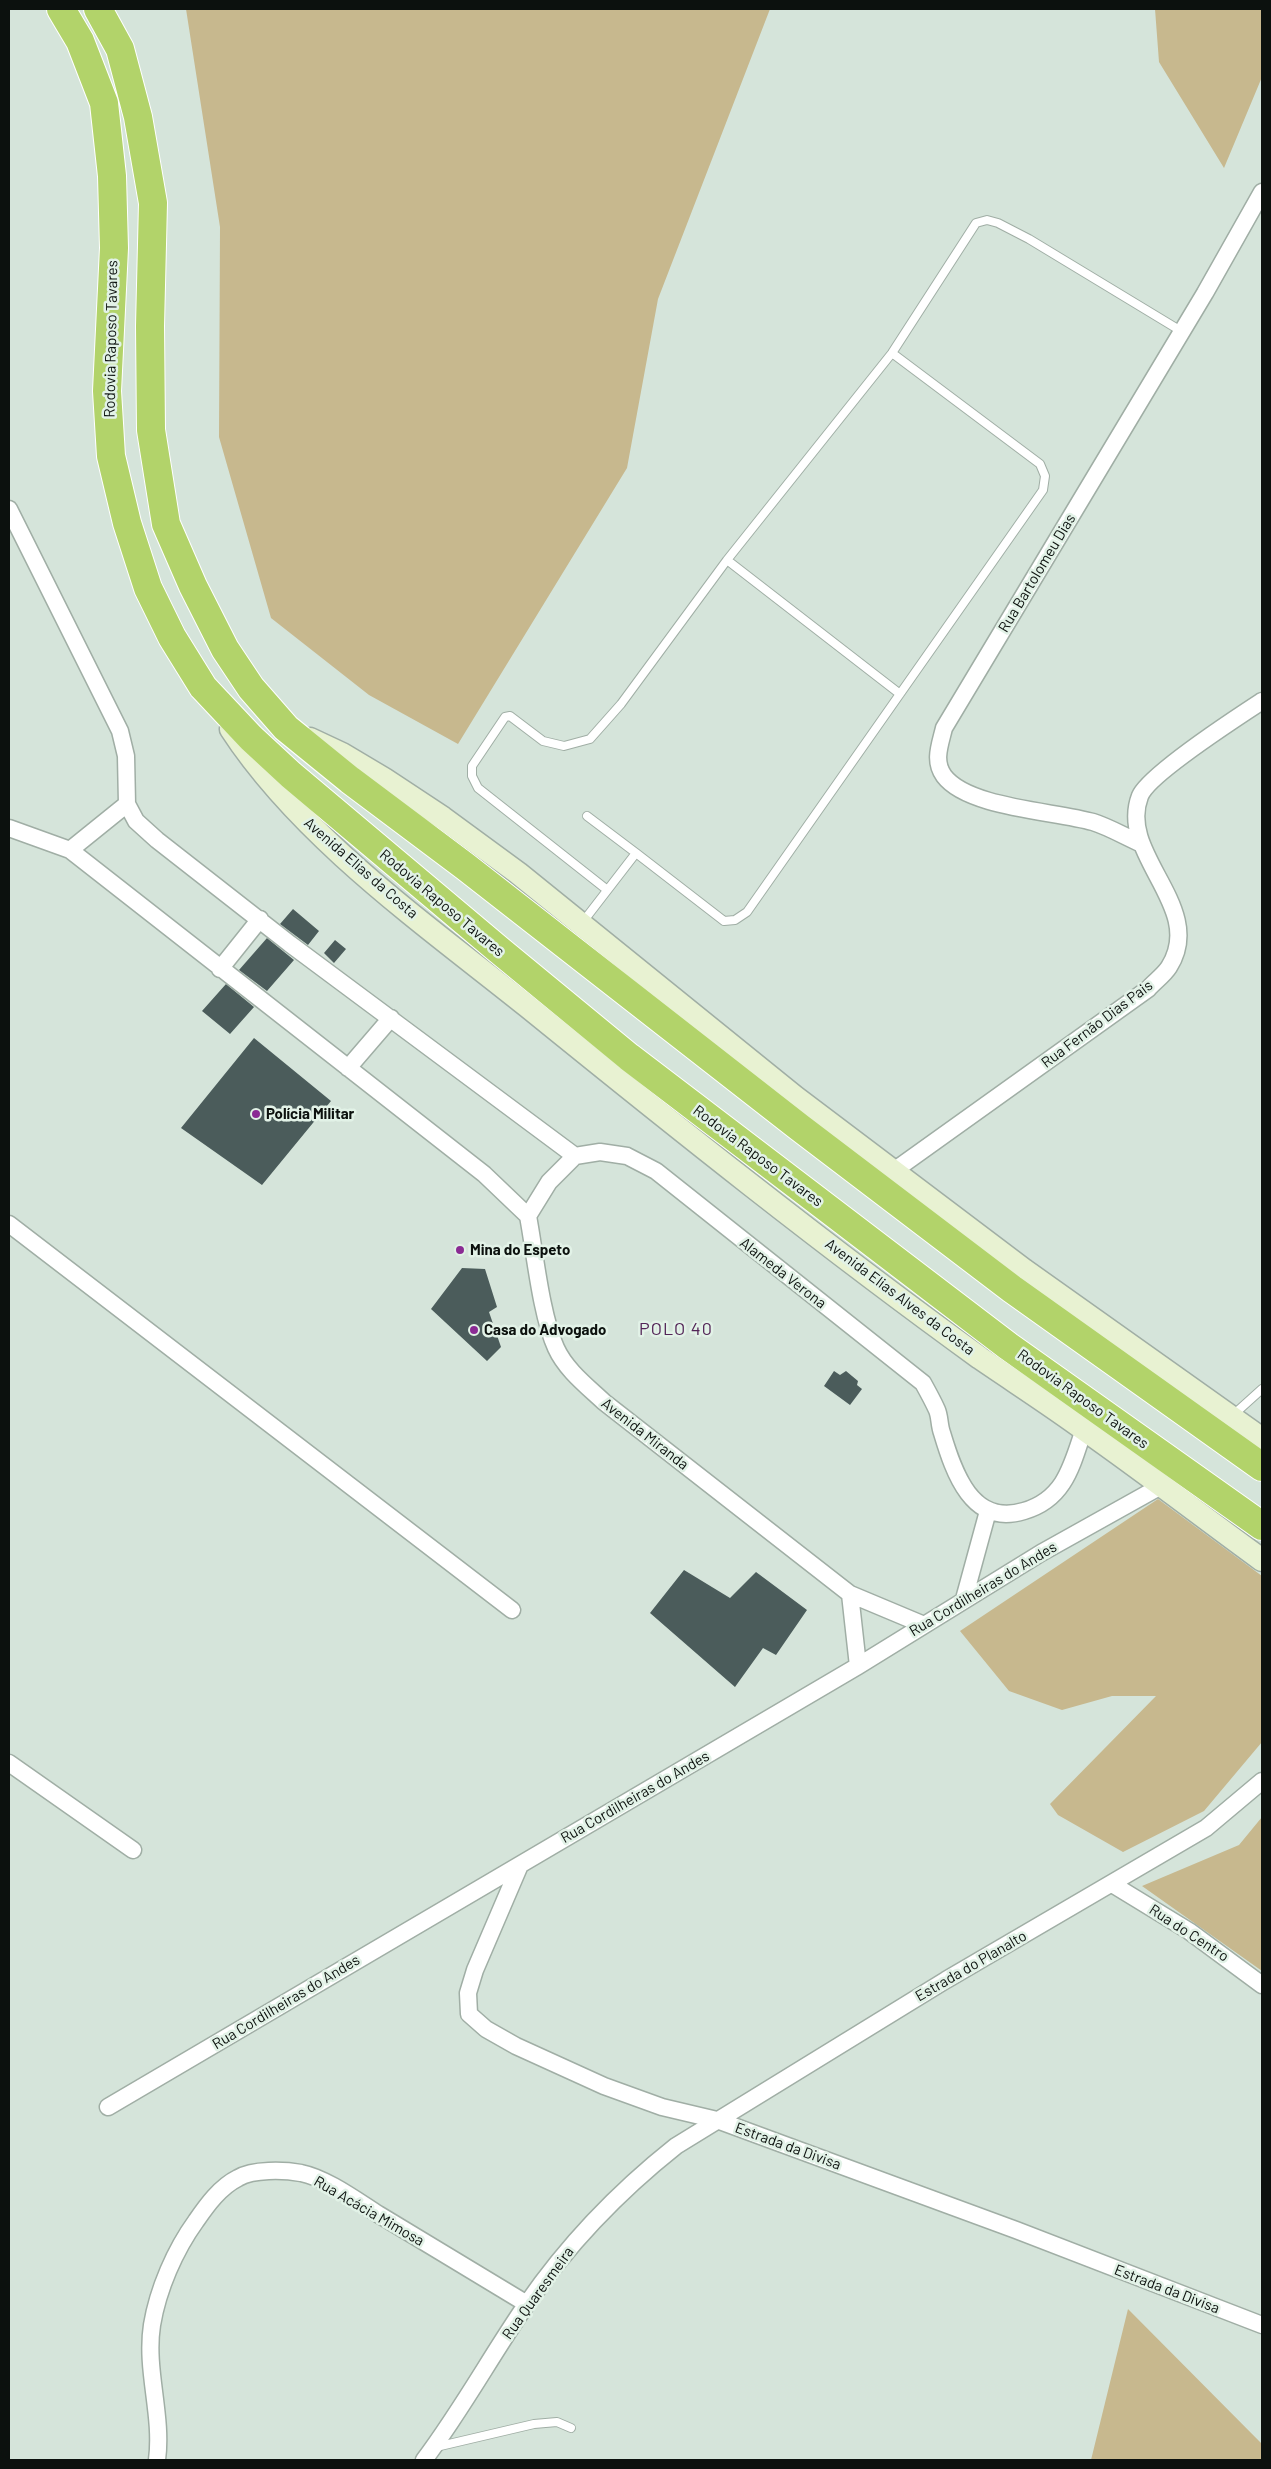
<!DOCTYPE html>
<meta charset="utf-8">
<style>
body{margin:0}
#map{position:relative;width:1271px;height:2469px;overflow:hidden;background:#d5e4da;font-family:Barlow,sans-serif}
canvas{display:block}
.frame{position:absolute;inset:0;border:10px solid #0c110e;pointer-events:none}
</style>
<div id="map">
<canvas width="1271" height="2469"></canvas>
<div class="frame"></div>
</div>
<script>
const context = document.querySelector('canvas').getContext('2d');
context.lineJoin = 'round';
function paint(path, color) {
  context.fillStyle = color;
  context.fill(path, 'evenodd');
}
function stroke(path, color, width, dash) {
  context.strokeStyle = color;
  context.lineWidth = width;
  context.lineCap = dash ? 'butt' : 'round';
  context.setLineDash(dash || []);
  context.stroke(path);
}
function label(font, color, halo, rows, align = 'center') {
  context.font = font + ' Barlow,sans-serif';
  context.lineWidth = 5;
  context.setLineDash([]);
  context.textBaseline = 'middle';
  context.strokeStyle = halo;
  context.fillStyle = color;
  for (const [text, x, y, turn = 0] of rows) {
    context.save();
    context.translate(x, y);
    context.rotate((+turn || 0) * Math.PI / 180);
    context.textAlign = isNaN(turn) ? turn : align;
    if (halo) context.strokeText(text, 0, 0);
    context.fillText(text, 0, 0);
    context.restore();
  }
}
paint(new Path2D(`
 M186,9H770L658,299L627,468L458,744L369,695L271,618L219,437L220,227Z
 M1155,9H1262V77L1224,168L1159,62Z
 M1158,1499L1262,1576V1742L1204,1811L1123,1852L1058,1815L1050,1804L1156,1696H1112L1062,1710L1009,1691L960,1631Z
 M1262,1817V1971L1142,1886L1239,1845Z
 M1128,2309L1262,2444V2460H1091Z`), '#c7b88e');
paint(new Path2D(`
 M293,909L319,931L308,945L280,924Z
 M267,938L294,960L267,991L239,970Z
 M335,940L346,949L334,963L324,953Z
 M226,984L254,1007L230,1034L202,1011Z
 M254,1038L331,1101L262,1185L181,1128Z
 M462,1268L485,1269L497,1307L489,1312L501,1347L487,1361L431,1309Z
 M834,1371L840,1375L846,1371L858,1381L857,1385L862,1389L850,1405L824,1386Z
 M684,1570L730,1598L756,1572L807,1610L776,1655L763,1648L735,1687L650,1613Z`), '#4b5c5b');
const service = new Path2D(`
 M727,560L900,694
 M636,853L724,921L735,920L747,912L1043,490L1045,476L1040,464L892,353
 M606,889L478,788L472,776V766L505,717L510,716L543,741L564,746L590,739L621,704L727,560L892,353L976,223L987,220L998,223L1029,239L1181,331
 M582,923L636,853L587,816
 M1232,1416L1262,1389
 M436,2447L534,2424L557,2422L571,2428`);
const minor = new Path2D(`
 M9,509L120,731L126,756L127,804L136,821L157,840L290,944L575,1156
 M9,828L70,850L484,1174L528,1216
 M1142,844C1126,837 1109,827 1093,822C1055,811 968,808 944,776C933,761 940,745 944,728L1205,293L1262,192
 M70,850L127,804
 M220,969L260,919
 M348,1068L391,1018
 M895,1170L1148,989C1154,982 1164,975 1169,967C1207,907 1117,855 1140,796C1148,775 1239,716 1262,701
 M528,1216L549,1182L575,1156L600,1152L627,1156L656,1171L923,1383C928,1392 933,1401 937,1410C940,1417 939,1425 942,1433C954,1473 972,1527 1024,1511C1065,1499 1072,1465 1084,1429
 M528,1216C535,1253 541,1315 556,1348C566,1370 587,1386 604,1402L850,1594L924,1625
 M9,1224L512,1610
 M850,1594L858,1666
 M964,1599L988,1511
 M9,1763L133,1850
 M520,1865L475,1970L468,1993L469,2014L486,2029L516,2046L604,2086L662,2107L717,2120L1016,2230L1262,2325
 M1112,1884L1189,1931L1262,1985
 M108,2107L858,1666L1041,1553L1161,1486
 M157,2460C163,2415 145,2370 152,2325C158,2289 175,2250 196,2221C207,2205 220,2187 238,2178C253,2169 284,2170 301,2173C326,2178 356,2200 378,2214C428,2244 477,2274 527,2304
 M424,2460C461,2411 491,2356 526,2305C568,2244 618,2192 676,2146L946,1980L1206,1828L1262,1781`);
const secondary = new Path2D(`
 M231,729C302,838 426,925 527,1006C675,1126 825,1246 980,1358C1015,1382 1051,1405 1085,1430C1145,1472 1203,1517 1262,1560
 M310,739L342,754L384,779L443,818L518,873L795,1097L1024,1270L1262,1439`);
const motorway = new Path2D(`
 M61,9L80,41L104,103L112,176L114,248L107,391L111,456L127,523L148,588L172,637L203,687L251,738L291,775L499,950L629,1057L1008,1346L1262,1526
 M98,9L120,49L138,117L153,203L150,326L151,430L166,524L193,586L225,649L251,688L286,728L350,780L466,867L799,1127L1012,1289L1262,1467`);
stroke(service, '#a0aea5', 10);
stroke(minor, '#a0aea5', 19);
stroke(secondary, '#a0aea5', 25);
stroke(motorway, '#fff', 30);
stroke(service, '#fff', 8);
stroke(minor, '#fff', 16);
stroke(secondary, '#e8f2d2', 22);
stroke(motorway, '#b2d36a', 28);
for (const [x, y, r, color] of [
 [256,1114,5,"#8a2a93"],
 [460,1250,5,"#8a2a93"],
 [474,1330,5,"#8a2a93"]
]) {
  const dot = new Path2D();
  dot.arc(x, y, r, 0, 2 * Math.PI);
  context.fillStyle = color;
  context.fill(dot);
  stroke(dot, '#e2f2e7', 2);
}
label('15px', '#0c110e', '#e2f2e7', [
 ["Rodovia Raposo Tavares",111,339,-89],
 ["Rua Bartolomeu Dias",1037,573,-59],
 ["Avenida Elias da Costa",361,868,41],
 ["Rodovia Raposo Tavares",442,903,40],
 ["Rua Fernão Dias Pais",1097,1024,-37],
 ["Rodovia Raposo Tavares",758,1156,37],
 ["Alameda Verona",783,1273,38],
 ["Avenida Elias Alves da Costa",900,1297,37],
 ["Rodovia Raposo Tavares",1083,1399,36],
 ["Avenida Miranda",645,1434,38],
 ["Rua Cordilheiras do Andes",983,1589,-31],
 ["Rua Cordilheiras do Andes",635,1797,-30],
 ["Rua do Centro",1189,1933,33],
 ["Estrada do Planalto",971,1966,-30],
 ["Rua Cordilheiras do Andes",286,2002,-31],
 ["Estrada da Divisa",788,2146,20],
 ["Rua Acácia Mimosa",369,2211,30],
 ["Estrada da Divisa",1167,2289,21],
 ["Rua Quaresmeira",538,2293,-54]
]);
label('bold 15px', '#0c110e', '#e2f2e7', [
 ["Polícia Militar",266,1114],
 ["Mina do Espeto",470,1250],
 ["Casa do Advogado",484,1330]
], 'left');
context.letterSpacing = '1px';
label('18px', '#532557', '#e2f2e7', [
 ["POLO 40",676,1329]
]);
context.letterSpacing = '0px';
</script>
